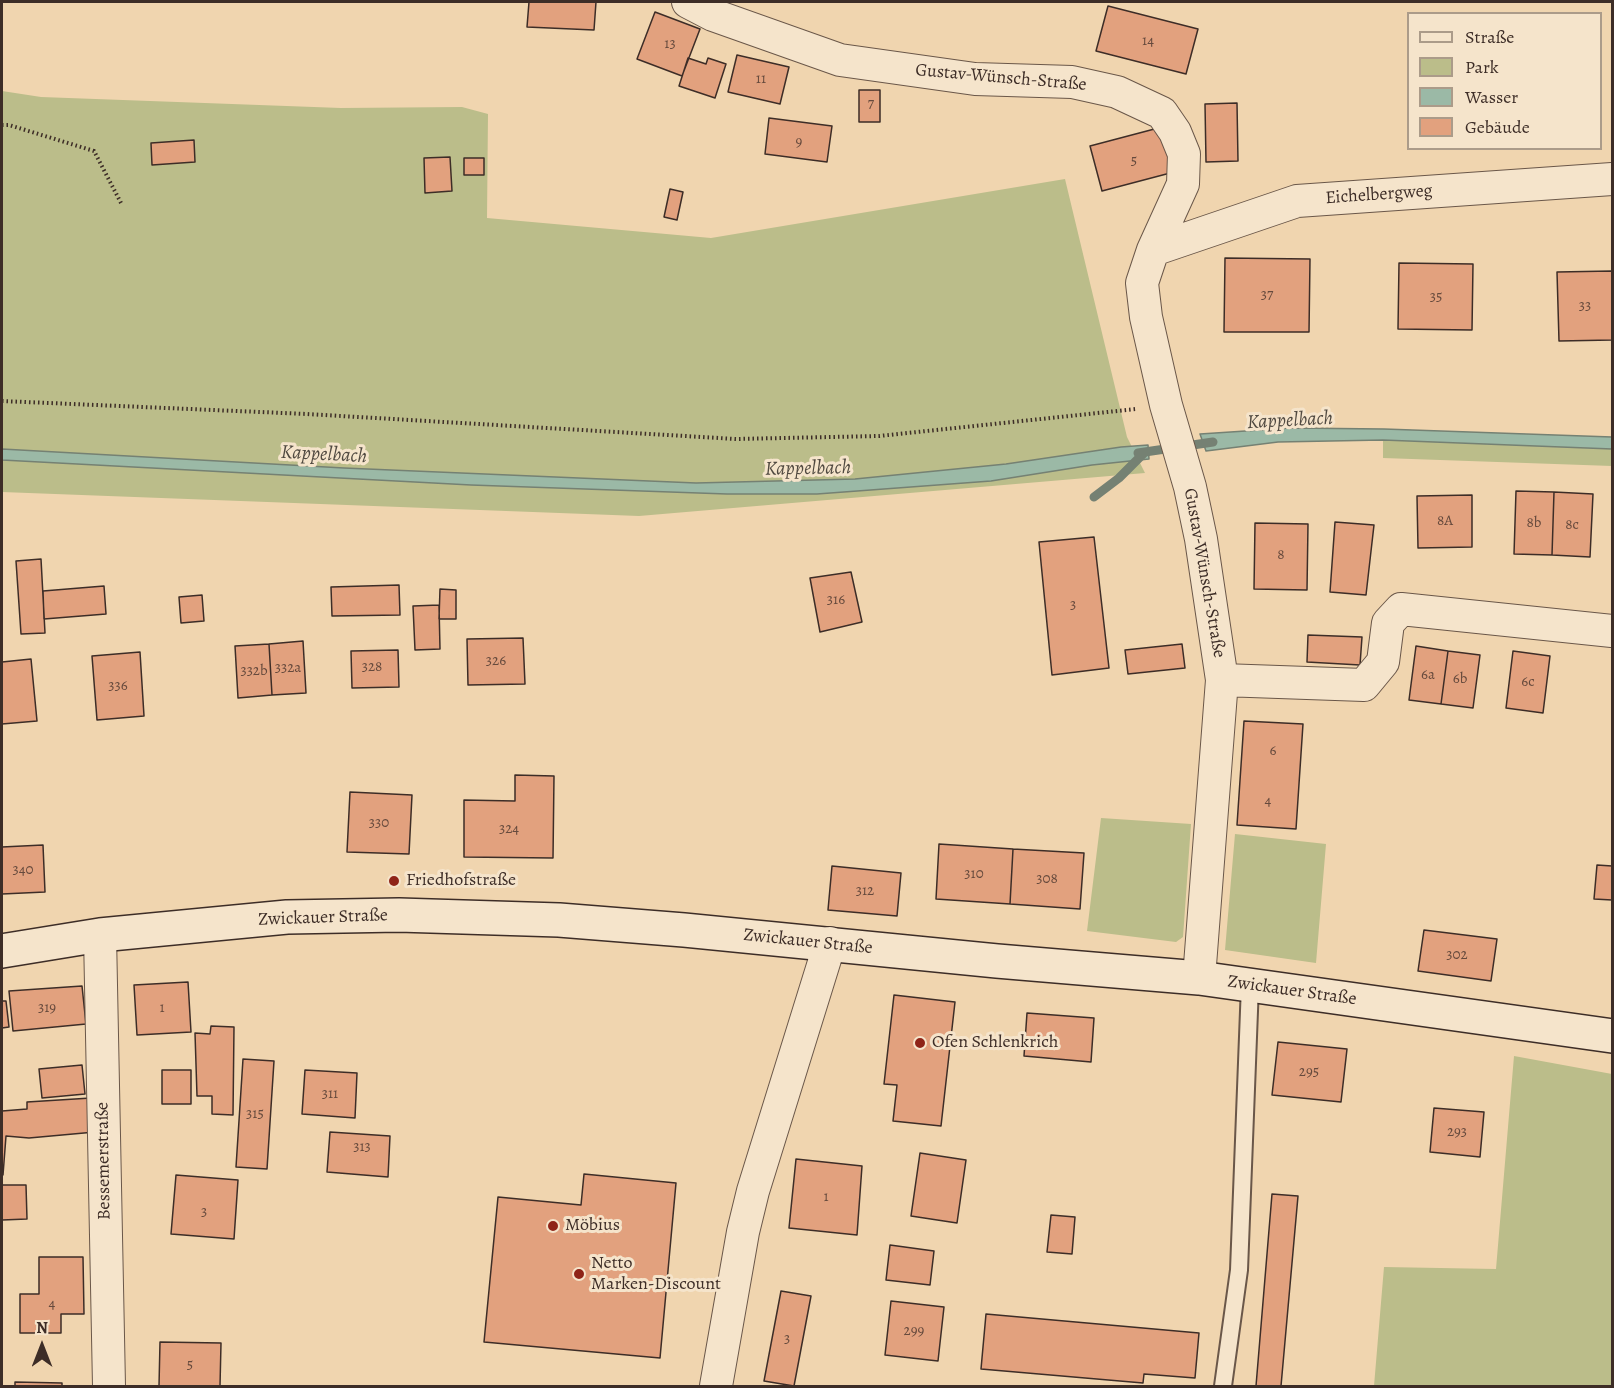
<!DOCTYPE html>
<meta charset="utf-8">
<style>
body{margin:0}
#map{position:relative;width:1614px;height:1388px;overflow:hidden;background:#f0d5af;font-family:Alegreya,serif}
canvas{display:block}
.frame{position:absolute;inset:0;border:3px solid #3d2d27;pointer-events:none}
.legend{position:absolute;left:1407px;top:12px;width:195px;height:138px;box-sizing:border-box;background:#f5e4cb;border:2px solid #ab9b89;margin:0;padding:8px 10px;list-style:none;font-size:18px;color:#3d2d27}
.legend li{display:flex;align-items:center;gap:12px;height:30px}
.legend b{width:30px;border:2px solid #ab9b89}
.north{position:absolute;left:12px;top:1316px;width:60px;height:60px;-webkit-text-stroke:4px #f5e4cb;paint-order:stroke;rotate:0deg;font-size:16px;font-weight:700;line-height:24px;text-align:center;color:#3d2d27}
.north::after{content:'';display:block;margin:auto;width:21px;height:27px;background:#3d2d27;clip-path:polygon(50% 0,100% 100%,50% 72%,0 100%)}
</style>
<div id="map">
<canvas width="1614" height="1388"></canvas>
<div class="frame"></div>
<ul class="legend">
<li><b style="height:8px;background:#f5e4cb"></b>Straße</li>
<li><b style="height:16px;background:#bbbd8a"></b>Park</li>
<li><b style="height:16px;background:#9bb9a6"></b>Wasser</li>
<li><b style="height:16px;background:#e2a17e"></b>Gebäude</li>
</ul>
<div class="north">N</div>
</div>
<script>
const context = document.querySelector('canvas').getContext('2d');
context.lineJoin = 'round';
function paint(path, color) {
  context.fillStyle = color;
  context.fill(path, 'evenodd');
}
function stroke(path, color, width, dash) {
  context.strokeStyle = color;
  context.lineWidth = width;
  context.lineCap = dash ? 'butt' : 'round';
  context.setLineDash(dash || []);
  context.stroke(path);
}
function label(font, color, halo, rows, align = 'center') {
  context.font = font + ' Alegreya,serif';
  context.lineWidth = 6;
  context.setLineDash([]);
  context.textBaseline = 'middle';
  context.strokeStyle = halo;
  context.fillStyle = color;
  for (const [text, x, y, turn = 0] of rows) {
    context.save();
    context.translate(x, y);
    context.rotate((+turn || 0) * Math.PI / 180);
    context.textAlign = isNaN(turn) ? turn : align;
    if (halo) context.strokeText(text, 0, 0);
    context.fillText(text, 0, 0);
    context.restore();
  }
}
paint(new Path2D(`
 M2,91L41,97L341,108L462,107L488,114L487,218L711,238L1065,179L1127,437L1145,473L639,516L2,492Z
 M1383,440L1612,449V466L1383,458Z
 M1101,818L1191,824L1183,937L1176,942L1087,931Z
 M1235,834L1326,844L1316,963L1225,950Z
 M1514,1056L1612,1074V1386H1374L1384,1267L1496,1269Z`), '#bbbd8a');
const water = new Path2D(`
 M1291,428L1384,429L1612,437V449L1383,440L1278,442L1206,451L1200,434Z
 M1148,445L1149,459L1092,465L991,481L817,494H727L471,485L2,460V449L344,468L696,483L855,479L1006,464L1121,447Z`);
paint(water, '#9bb9a6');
stroke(water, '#758173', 1.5);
stroke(new Path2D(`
 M1138,453L1213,442
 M1094,497L1119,478L1144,453`), '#758173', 9);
const building = new Path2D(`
 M529,2H596L594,30L527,27Z
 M1108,6L1198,29L1186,74L1096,51Z
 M655,12L700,29L682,76L637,59Z
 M737,55L789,67L780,104L728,92Z
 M688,58L706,64L708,58L726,64L715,98L679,86Z
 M859,90H880V122H859Z
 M1237,103L1238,161L1206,162L1205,104Z
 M769,118L832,126L827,162L765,154Z
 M1162,127L1174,172L1102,191L1090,146Z
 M194,140L195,162L152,165L151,143Z
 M450,157L452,191L425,193L424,158Z
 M464,158H484V175H464Z
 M670,189L683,192L677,220L664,217Z
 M1225,258L1310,259L1309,332H1224Z
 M1399,263L1473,264L1472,330L1398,329Z
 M1612,271V340L1559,341L1557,272Z
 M1516,491L1554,492L1552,555L1514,554Z
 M1554,492L1593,494L1590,557L1552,555Z
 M1472,495V547L1418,548L1417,496Z
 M1335,522L1374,525L1366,595L1330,592Z
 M1255,523L1308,524L1307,590L1254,589Z
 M1094,537L1109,668L1052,675L1039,542Z
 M41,559L45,633L21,634L16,561Z
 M851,572L862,622L820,632L810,578Z
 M399,585L400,615L332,616L331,587Z
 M104,586L106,614L44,619L43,591Z
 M440,589L456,590V619H439Z
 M202,595L204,621L181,623L179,597Z
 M439,605L440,649L415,650L413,606Z
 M1308,635L1362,637L1360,665L1307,662Z
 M523,638L525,684L468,685L467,639Z
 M303,641L306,693L272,695L269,644Z
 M269,644L272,695L238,698L235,646Z
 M1182,644L1185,668L1128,674L1125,650Z
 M1416,646L1448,651L1441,704L1409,700Z
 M398,650L399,687L352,688L351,651Z
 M1448,651L1480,655L1473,708L1441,704Z
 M1513,651L1550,656L1543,713L1506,708Z
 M140,652L144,716L97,720L92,656Z
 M31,659L37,721L2,724V662Z
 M1244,721L1303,724L1296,829L1237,825Z
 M515,775L554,776L553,858L464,857V800L515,801Z
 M350,792L412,795L409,854L347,852Z
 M939,844L1013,849L1010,904L936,899Z
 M43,845L45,892L2,894V847Z
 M1013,849L1084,853L1080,909L1010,904Z
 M1597,865L1612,866V900L1594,899Z
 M832,866L901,873L897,916L828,910Z
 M1424,930L1497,939L1491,981L1418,971Z
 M188,982L191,1032L137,1035L134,985Z
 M82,986L86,1024L13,1031L9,991Z
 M894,995L955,1002L941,1126L893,1121L897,1085L884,1084Z
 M2,1001H6L9,1027L2,1028Z
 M1027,1013L1094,1018L1091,1062L1024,1056Z
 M211,1026L234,1027L233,1115L212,1114V1096H197L195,1033L210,1034Z
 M1278,1042L1347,1049L1341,1102L1272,1095Z
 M243,1059L274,1061L267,1169L236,1167Z
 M82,1065L85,1094L42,1098L39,1069Z
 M162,1070H191V1104H162Z
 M305,1070L357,1073L355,1118L302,1114Z
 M91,1098L95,1132L29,1138L6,1136L3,1175H2V1111L27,1109V1102Z
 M1434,1108L1484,1112L1480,1157L1430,1152Z
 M330,1132L390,1136L388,1177L327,1172Z
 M920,1153L966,1160L957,1223L911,1216Z
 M796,1159L862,1166L857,1235L789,1228Z
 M584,1174L676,1183L660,1358L484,1342L498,1197L581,1205Z
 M176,1175L238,1180L234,1239L171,1234Z
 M2,1185H26L27,1219L2,1220Z
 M1272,1194L1298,1196L1281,1386H1256Z
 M1051,1215L1075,1217L1072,1254L1047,1252Z
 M890,1245L934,1251L930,1285L886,1280Z
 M39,1257H83L84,1314H61V1333H20V1294H39Z
 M781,1291L811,1296L794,1386L764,1381Z
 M891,1301L944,1307L938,1361L885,1355Z
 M986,1314L1199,1333L1195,1378L1144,1374L1143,1383L981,1369Z
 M160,1342L221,1343L220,1386H159Z
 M15,1382L62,1383V1386H15Z`);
paint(building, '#e2a17e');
stroke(building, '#3d2d27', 1.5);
const lane = new Path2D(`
 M1223,1386L1239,1270L1250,985`);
const street = new Path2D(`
 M688,2L713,15L840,60L975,79L1072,82L1117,92L1162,113L1175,132L1184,154L1183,184L1153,250L1142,283L1146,317L1166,405L1190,487L1201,539L1222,680L1199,978
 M1153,250L1297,201L1612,179
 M1222,680L1364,685L1383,662L1388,623L1401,609L1612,631
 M100,935L109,1386
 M716,1386L743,1232L753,1191L830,943`);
const secondary = new Path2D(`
 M2,951L100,935L287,917L399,915L559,920L684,930L997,961L1199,978L1612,1036`);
stroke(lane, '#6a5749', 20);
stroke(street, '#6a5749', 34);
stroke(secondary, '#3d2d27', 36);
stroke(new Path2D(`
 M2,125H9L94,151L121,203
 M2,401L307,414L736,439L879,436L1136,409`), '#3d2d27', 4, [1.5, 3]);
stroke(lane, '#f5e4cb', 16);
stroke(street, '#f5e4cb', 32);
stroke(secondary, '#f5e4cb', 33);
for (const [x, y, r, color] of [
 [394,881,6,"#8f2418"],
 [920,1043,6,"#8f2418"],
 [553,1226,6,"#8f2418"],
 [579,1274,6,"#8f2418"]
]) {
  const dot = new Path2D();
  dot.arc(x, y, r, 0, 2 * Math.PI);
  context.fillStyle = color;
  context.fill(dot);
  stroke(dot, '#f5e4cb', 2);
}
label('15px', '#664a3d', null, [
 ["14",1148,41],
 ["13",670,44],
 ["11",761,79],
 ["7",871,104],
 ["9",799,142],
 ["5",1134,161],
 ["37",1267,295],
 ["35",1436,297],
 ["33",1585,306],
 ["8A",1445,521],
 ["8b",1534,523],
 ["8c",1572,525],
 ["8",1281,555],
 ["316",836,600],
 ["3",1073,605],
 ["326",496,661],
 ["328",372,667],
 ["332a",288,668],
 ["332b",254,671],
 ["6a",1428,675],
 ["6b",1460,679],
 ["6c",1528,682],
 ["336",118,686],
 ["6",1273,751],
 ["4",1268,801],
 ["330",379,823],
 ["324",509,829],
 ["340",23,870],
 ["310",974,874],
 ["308",1047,879],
 ["312",865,891],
 ["302",1457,955],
 ["319",47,1008],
 ["1",162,1008],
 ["295",1309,1072],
 ["311",330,1094],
 ["315",255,1114],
 ["293",1457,1132],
 ["313",362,1147],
 ["1",826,1197],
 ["3",204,1212],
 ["4",52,1304],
 ["299",914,1331],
 ["3",787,1339],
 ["5",190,1365]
]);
label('18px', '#3d2d27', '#f5e4cb', [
 ["Gustav-Wünsch-Straße",1001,78,5],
 ["Eichelbergweg",1379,195,-4],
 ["Gustav-Wünsch-Straße",1204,573,80],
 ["Zwickauer Straße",323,918,-2],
 ["Zwickauer Straße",808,942,6],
 ["Zwickauer Straße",1292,991,8],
 ["Bessemerstraße",104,1161,-91]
]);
label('18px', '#3d2d27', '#f5e4cb', [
 ["Friedhofstraße",406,881],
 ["Ofen Schlenkrich",932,1043],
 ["Möbius",565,1226],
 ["Netto",591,1264],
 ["Marken-Discount",591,1285]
], 'left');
label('italic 20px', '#504940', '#f5e4cb', [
 ["Kappelbach",1290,421,-3],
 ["Kappelbach",324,455,3],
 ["Kappelbach",808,469,-1]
]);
</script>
